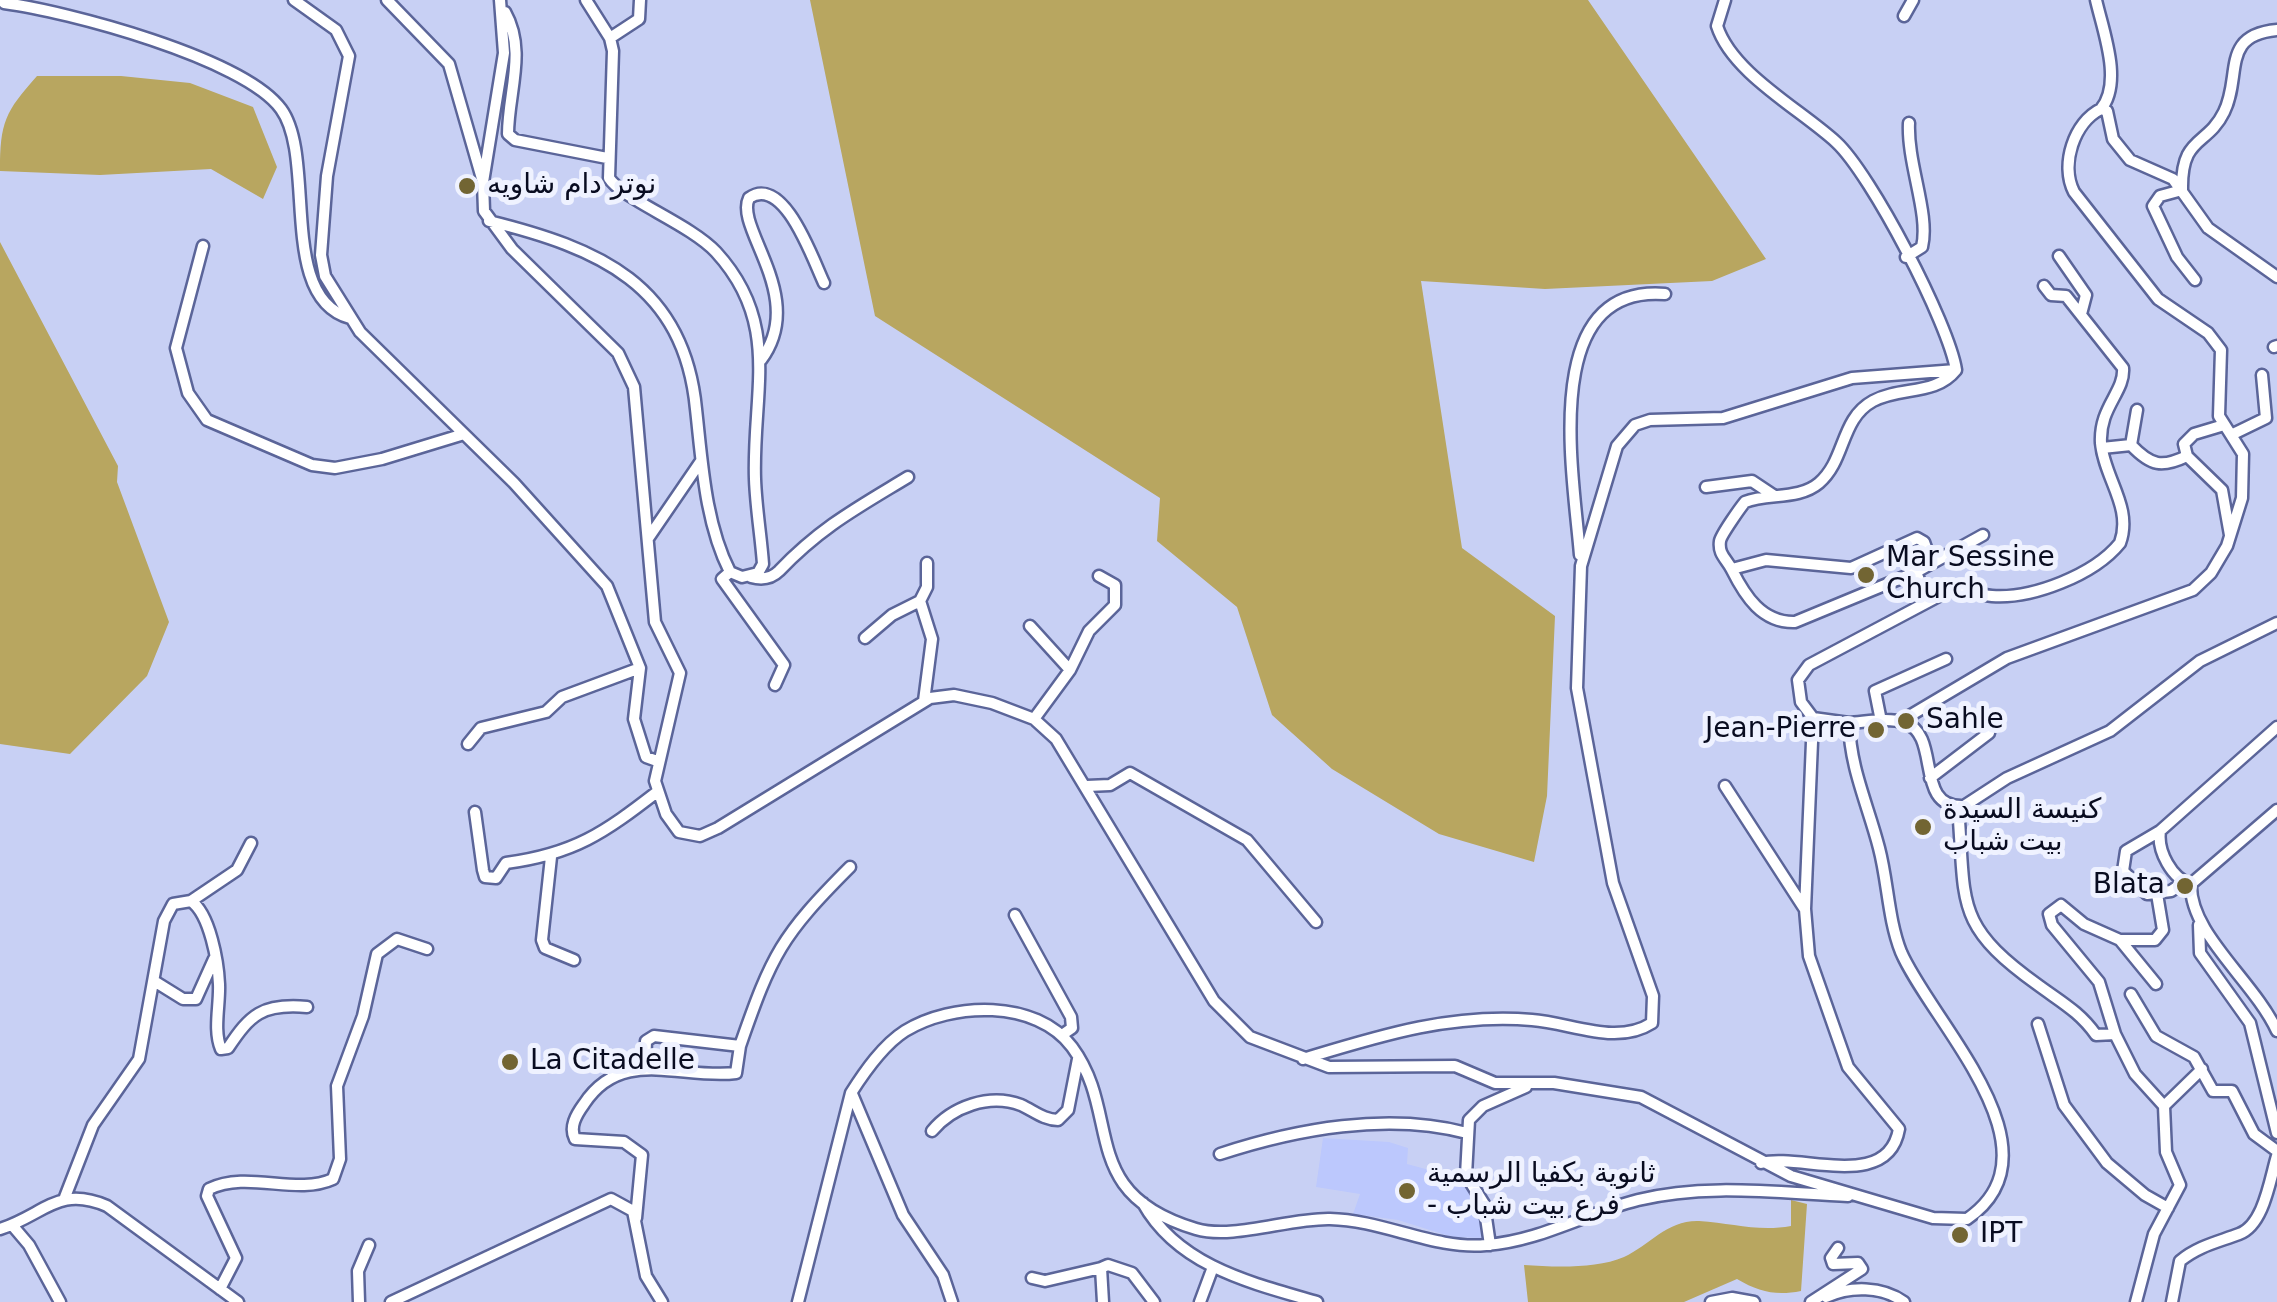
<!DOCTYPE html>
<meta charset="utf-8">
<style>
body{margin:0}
canvas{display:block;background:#c8d0f4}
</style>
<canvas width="2277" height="1302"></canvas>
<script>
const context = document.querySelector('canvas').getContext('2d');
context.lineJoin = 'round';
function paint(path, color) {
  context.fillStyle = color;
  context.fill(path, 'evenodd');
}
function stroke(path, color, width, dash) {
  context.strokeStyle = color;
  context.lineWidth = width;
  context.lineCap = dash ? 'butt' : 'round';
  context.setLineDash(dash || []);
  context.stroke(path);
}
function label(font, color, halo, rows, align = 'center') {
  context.font = font + ' "DejaVu Sans",Cairo,sans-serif';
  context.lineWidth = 10;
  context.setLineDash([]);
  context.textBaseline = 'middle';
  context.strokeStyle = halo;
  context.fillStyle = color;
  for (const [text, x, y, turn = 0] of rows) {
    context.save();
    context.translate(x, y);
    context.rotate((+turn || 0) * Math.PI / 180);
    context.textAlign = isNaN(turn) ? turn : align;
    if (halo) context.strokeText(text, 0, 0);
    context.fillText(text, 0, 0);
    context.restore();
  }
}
paint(new Path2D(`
 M1323,1138L1389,1142L1408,1148L1407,1164L1463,1179L1475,1195L1483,1238L1452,1237L1398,1220L1353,1214L1360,1194L1316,1187Z`), '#bcc8fd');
paint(new Path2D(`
 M810,0H1588L1766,259L1712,281L1545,289L1421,281L1462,548L1555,616L1547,796L1534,862L1439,834L1332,769L1272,715L1237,607L1157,541L1160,498L875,316Z
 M37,76H121L190,83L253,107L277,167L263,199L211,169L100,175L0,171C0,122 5,112 37,76Z
 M0,242L118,466L117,482L169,622L147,676L70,754L0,744Z
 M1791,1200L1807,1204L1801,1291C1776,1296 1759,1292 1737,1279L1684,1302H1528L1524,1265C1554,1267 1596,1269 1624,1257C1650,1245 1667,1220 1699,1221C1732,1223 1758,1232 1791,1226Z`), '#b8a660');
const minor = new Path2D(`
 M294,0L336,30L349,56L327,176L321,255L325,276L360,332L514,483L607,586L640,668L634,719L646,757L657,761
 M387,0L449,64L483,182
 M500,0L504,53L483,182L484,211L512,249L618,353L634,387L655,622L680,673L655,781L666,814L679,832L700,836L718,828L930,698L954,695L992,703L1034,719L1056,739L1214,1001L1250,1037L1329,1067L1455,1066L1495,1083H1554L1641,1097L1791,1176L1933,1218L1967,1219C2066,1151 1931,1022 1901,952C1888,919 1888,882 1879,848C1868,805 1850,768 1849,723C1866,722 1888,717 1905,723C1942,735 1913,809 1964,806L2007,778L2110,731L2200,661L2277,623
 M1725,0L1717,26C1732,73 1800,109 1836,142C1871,174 1949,324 1956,370C1935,396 1901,386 1873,401C1840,419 1846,460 1819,483C1799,500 1768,493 1745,502C1740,508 1721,535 1720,541C1718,555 1727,559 1732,570C1745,596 1762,623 1795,622L1916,572
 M2096,0C2103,31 2123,82 2101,109
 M4,3C66,11 244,58 281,109C317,158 277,298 350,318
 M505,12C527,51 508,93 508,134L515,140L607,158
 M1904,16L1913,0
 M610,38L639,19L640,0
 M2182,190C2181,135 2207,147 2224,112C2242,76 2220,35 2277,30
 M2182,190L2160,196L2153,206L2177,257L2195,280
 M489,221C598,248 684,284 696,409C702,462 705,523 730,572L742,577L758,573L763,564C761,536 756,508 755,479C752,393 782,324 716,252C690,224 622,199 609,178L613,51L610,38L586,0
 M203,246L176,348L188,393L207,420L312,465L335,468L382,459L464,434
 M2059,256L2086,295L2081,314
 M1906,257L1922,247C1930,214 1907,164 1909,123
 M2274,347L2277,346
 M761,360C808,297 734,228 749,198C784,174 813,260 824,283
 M2224,425L2194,434L2184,444L2187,456L2222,490L2230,535
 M2231,435L2266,418L2262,375
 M2131,445L2137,410
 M2102,448L2131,445C2151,466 2162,468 2187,456
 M1706,487L1752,481L1773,495
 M649,537L701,461
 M1580,555C1574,477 1537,284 1665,294
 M1732,569L1766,560L1851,568L1917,538L1924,542L1931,562
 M730,572L722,579L784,665L775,685
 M751,577C762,580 771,579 779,571C821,527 857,508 908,477
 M1927,601L1916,572L1983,535
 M1030,626L1070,670
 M865,638L892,615L920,601
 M924,701L932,639L920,601L927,587V563
 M1034,719L1070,670L1089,631L1115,605V585L1099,576
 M1881,721L1875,691L1946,659
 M1901,721L2007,658L2193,590L2211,573L2227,546L2242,498L2243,454L2219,416L2221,350L2208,333L2158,299L2074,192C2060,165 2074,122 2101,109L2107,111L2113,139L2130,160L2173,179L2208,228L2277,277
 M1849,723L1813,718L1801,702L1798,680L1809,665L1954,588C1967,589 1979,595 1992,596C2032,599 2094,575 2120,543C2133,507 2104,478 2101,443C2099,407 2125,392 2123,368L2066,296L2051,295L2044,286
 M468,744L481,728L546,712L562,697L640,668
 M1930,778L1989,733
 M1087,786L1110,785L1130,773L1247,840L1316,922
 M1725,786L1804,908
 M1958,807C1966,904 1953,924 2038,985C2061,1002 2080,1012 2096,1035L2115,1034L2135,1074L2164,1106L2166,1152L2180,1185L2154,1234L2136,1302
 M475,812L483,870L485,877L496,878L506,863C574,854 604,833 657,792
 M2160,831L2126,851L2123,871L2147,894L2171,891L2183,883
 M551,857L542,940L545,948L574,960
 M2191,884C2172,879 2157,851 2160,831L2277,727
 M2191,884C2189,933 2254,981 2277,1031
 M2191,884L2277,810
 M191,901L237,870L251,843
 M1015,915L1071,1017L1072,1028L1062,1035
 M2199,925L2200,953L2250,1023L2277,1133
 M2120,940L2156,984
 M154,981L183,999H196L214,959
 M2131,994L2156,1036L2194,1057L2213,1091H2232L2254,1134L2277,1151
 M2038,1024L2064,1105L2107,1163L2145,1195L2168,1208
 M2115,1034L2099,982L2052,925L2049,914L2061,905L2084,924L2120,940H2155L2163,930L2157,894
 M740,1046C772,954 781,936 850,867
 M1303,1059C1379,1036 1451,1013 1532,1020C1572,1023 1616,1046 1652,1023L1653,996L1613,883L1577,688L1581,566L1617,446L1635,425L1650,420L1723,418L1852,378L1956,370
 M852,1094L903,1215L943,1275L952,1302
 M2164,1106L2202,1069
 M932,1131C952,1107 989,1093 1021,1105C1034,1111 1044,1120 1058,1120L1068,1110L1078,1059
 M1220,1154C1296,1129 1388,1112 1467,1133
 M1761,1163C1801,1153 1888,1192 1899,1129L1848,1067L1809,956L1805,909L1813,718
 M65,1197L93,1125L139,1059L164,921L173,904L191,901C210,914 218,962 219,984C220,1005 213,1030 221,1049L228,1048C250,1015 262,1003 307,1007
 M1143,1203C1178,1266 1251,1283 1317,1302
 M636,1218L642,1155L624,1142L575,1139C569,1127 576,1115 584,1104C622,1046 681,1080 736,1073L740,1046L654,1036L646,1041L645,1067
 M12,1225L29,1245L60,1302
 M0,1229C44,1215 58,1185 107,1206L238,1302
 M1490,1245L1484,1204L1466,1175L1469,1120L1483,1106L1526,1087
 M1032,1278L1045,1281L1101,1268
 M220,1289L236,1258L207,1196L209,1189C248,1170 296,1196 333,1179L340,1159L337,1086L363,1016L377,954L397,939L427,949
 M1826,1297C1850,1286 1882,1286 1904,1302
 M359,1302L358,1271L369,1245
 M391,1302L611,1199L633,1211L646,1276L662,1302
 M798,1302L851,1093C865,1071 883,1045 905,1031C952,1002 1036,999 1072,1047C1123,1116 1076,1193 1196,1229C1233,1240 1289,1218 1330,1219C1383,1220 1435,1250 1486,1245C1540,1241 1586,1213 1638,1200C1706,1183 1778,1193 1848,1196
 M1103,1302L1101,1268L1108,1265L1132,1273L1154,1302
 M1200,1302L1213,1267
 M1711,1302L1732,1298L1754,1302
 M1811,1302L1862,1269L1858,1263L1833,1264L1831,1258L1838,1248
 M2172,1302L2180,1261C2198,1246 2218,1242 2239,1234C2264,1225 2270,1179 2277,1156`);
stroke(minor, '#5b6599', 15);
stroke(minor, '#fff', 10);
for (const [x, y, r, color] of [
 [467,186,10,"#726533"],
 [1866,575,10,"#726533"],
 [1906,721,10,"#726533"],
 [1876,730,10,"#726533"],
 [1923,827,10,"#726533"],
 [2185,886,10,"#726533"],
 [510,1062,10,"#726533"],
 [1407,1191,10,"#726533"],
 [1960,1235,10,"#726533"]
]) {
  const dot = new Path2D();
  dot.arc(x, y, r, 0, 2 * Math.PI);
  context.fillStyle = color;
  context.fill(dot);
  stroke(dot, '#eff2ff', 4);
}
label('28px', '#090c20', '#eff2ff', [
 ["نوتر دام شاويه",487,186],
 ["Mar Sessine",1886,559],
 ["Church",1886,591],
 ["Sahle",1926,721],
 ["Jean-Pierre",1856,730,"right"],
 ["كنيسة السيدة",1943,811],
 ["بيت شباب",1943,843],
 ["Blata",2165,886,"right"],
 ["La Citadelle",530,1062],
 ["ثانوية بكفيا الرسمية",1427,1175],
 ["- فرع بيت شباب",1427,1207],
 ["IPT",1980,1235]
], 'left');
</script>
